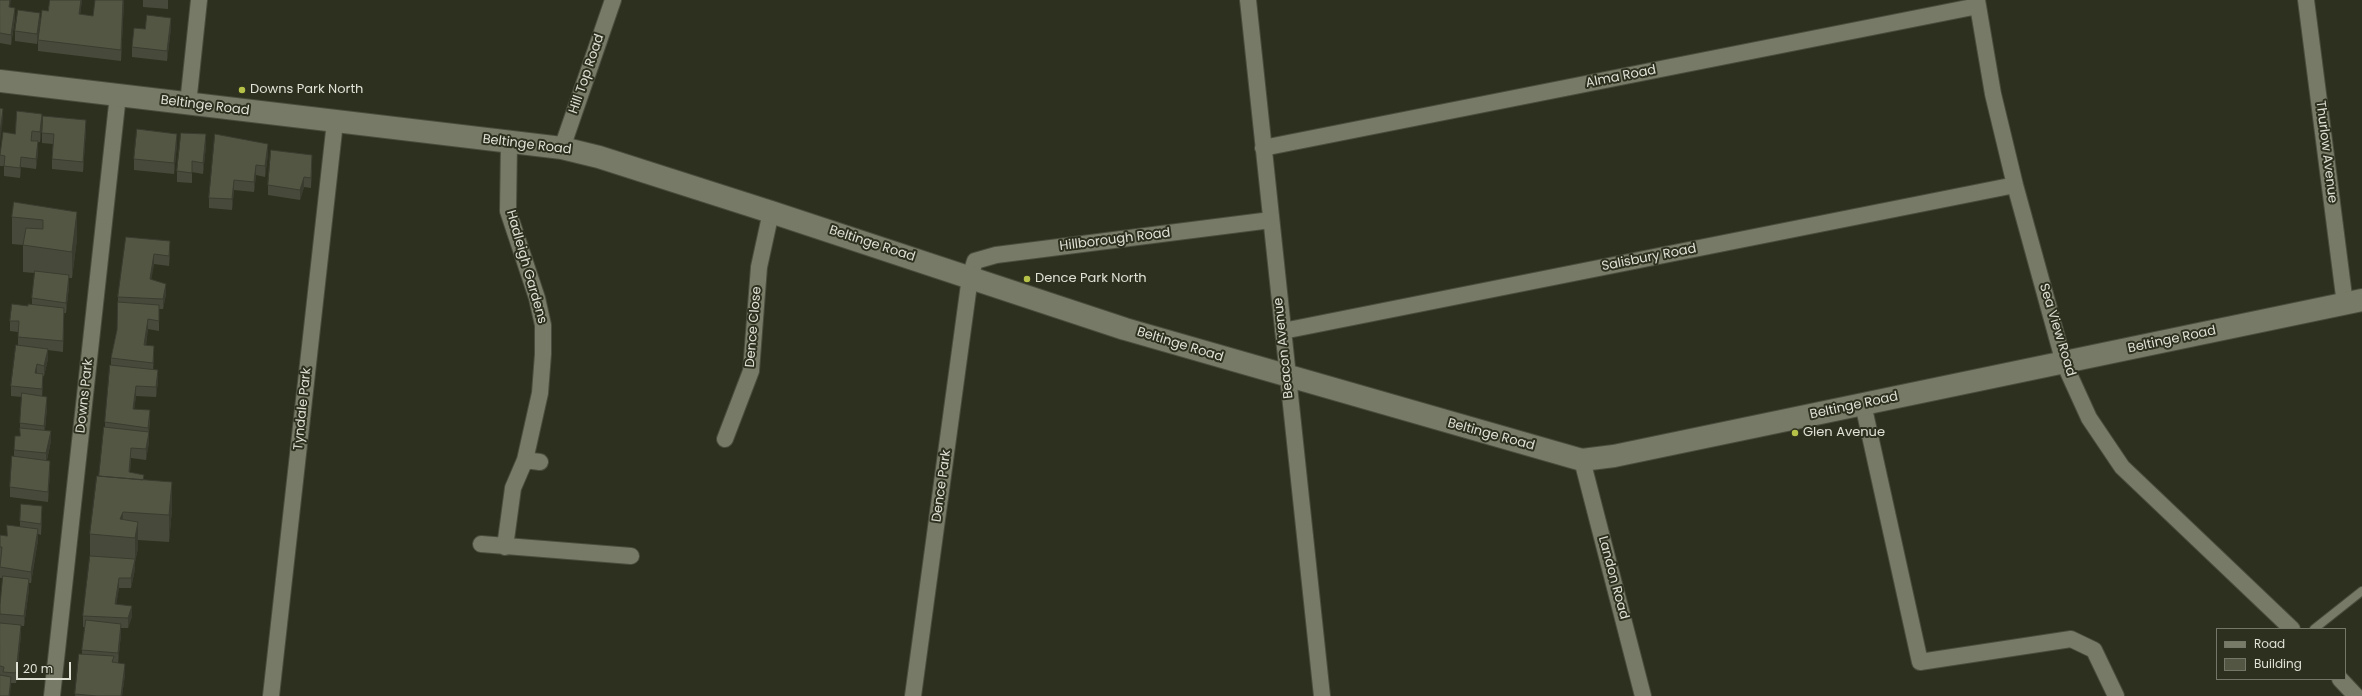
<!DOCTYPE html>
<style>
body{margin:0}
#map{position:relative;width:2362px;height:696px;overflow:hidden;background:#2d301e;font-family:Poppins,sans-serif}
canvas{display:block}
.legend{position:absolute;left:2216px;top:628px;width:130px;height:52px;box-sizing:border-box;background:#2d301e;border:1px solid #747767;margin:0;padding:5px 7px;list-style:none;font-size:12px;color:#dfe1d5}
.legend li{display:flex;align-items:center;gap:8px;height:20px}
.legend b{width:20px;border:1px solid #747767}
.scale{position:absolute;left:16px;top:662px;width:55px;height:18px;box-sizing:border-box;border:2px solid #dfe1d5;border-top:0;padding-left:5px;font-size:12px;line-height:14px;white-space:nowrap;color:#dfe1d5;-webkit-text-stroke:3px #2d301e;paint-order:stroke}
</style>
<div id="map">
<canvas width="2362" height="696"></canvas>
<ul class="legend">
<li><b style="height:5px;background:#777a66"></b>Road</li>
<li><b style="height:11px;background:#535643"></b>Building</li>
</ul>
<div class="scale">20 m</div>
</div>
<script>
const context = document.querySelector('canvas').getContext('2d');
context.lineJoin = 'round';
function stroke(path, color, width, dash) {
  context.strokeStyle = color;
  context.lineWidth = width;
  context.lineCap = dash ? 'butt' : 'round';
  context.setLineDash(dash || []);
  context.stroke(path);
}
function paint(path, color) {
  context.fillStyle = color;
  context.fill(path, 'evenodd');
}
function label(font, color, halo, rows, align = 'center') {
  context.font = font + ' Poppins,sans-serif';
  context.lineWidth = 4;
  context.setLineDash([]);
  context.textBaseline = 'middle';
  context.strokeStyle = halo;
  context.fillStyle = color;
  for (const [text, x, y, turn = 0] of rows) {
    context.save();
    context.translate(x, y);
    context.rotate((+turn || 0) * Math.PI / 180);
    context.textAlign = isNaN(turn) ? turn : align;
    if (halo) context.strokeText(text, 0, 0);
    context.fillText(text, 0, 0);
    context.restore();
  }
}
const lane = new Path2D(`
 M2314,629L2362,591`);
const street = new Path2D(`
 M1248,0L1322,696
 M1977,0L1993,94L2015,185L2064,363L2089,418L2122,467L2292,629
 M2306,0L2345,304
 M188,104L199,0
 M562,148L613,0
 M1263,148L1978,6
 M1283,331L2015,185
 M1863,404L1920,662L2071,639L2094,650L2116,696
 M725,439L751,371L759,267L771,212
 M525,460L540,462
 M1582,460L1643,696
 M481,544L631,556
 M505,547L513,488L525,460L540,393L543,354V325L537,298L508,211L509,143
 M2340,679L2356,696
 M52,696L118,95
 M271,696L335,122
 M913,696L970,277L975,261L996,255L1271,220`);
const secondary = new Path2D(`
 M0,81L562,148L599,157L771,212L1125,329L1582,460L1614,456L2362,300`);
stroke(lane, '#4a4c3d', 10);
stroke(street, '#4a4c3d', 18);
stroke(secondary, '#4a4c3d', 24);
stroke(lane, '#777a66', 8);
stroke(street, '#777a66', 16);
stroke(secondary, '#777a66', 22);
paint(new Path2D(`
 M0,0L10,7L15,18L11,45L0,43Z
 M50,0H82L80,14L93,16L124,0L121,61L38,51V40L48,11Z
 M143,0H168V9L143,7Z
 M40,23L37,44L15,41V31Z
 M171,28L167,61L132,57V47L145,29Z
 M42,125L40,142H38V152L36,169L21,167L20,178L4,176V166H0V154L15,134Z
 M86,130L83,172L52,169V159L53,144L42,143V133Z
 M177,144L174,174L134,170V159Z
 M206,145L203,174L192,172V183L177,182V171Z
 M268,154L265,177L256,175L254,192L234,190L232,210L209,208V198Z
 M312,165L311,188L304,187L300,200L268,195V185Z
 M14,202L77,239L72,278H69V286L66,313H64L63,352L48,350V359L44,376H43L42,396L47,407L45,430L51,441L47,460L50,471L48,502L10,497V487L14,456V450L20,436V423L22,397L11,396V386L18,345V332L10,331V321L32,304V298L35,273L23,272V245L12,244V217Z
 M126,237L170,251L169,266L154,264L151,279L166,294L163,309H159V331L148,329L146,345L154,356L153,370L158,381L156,397L136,396L134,409L150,420L149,432V442L146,460L131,458L130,472L144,480L172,509L169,542L138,540V548L135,562V569L131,588H119L116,604L132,616L128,628H121V634L118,663L125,674L122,696H75L82,654V650L85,627H83V616L90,560V534L99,476L105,427V422L111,365V358L117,330L118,297Z
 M42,516L41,535L38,534V540L31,583H29V589L24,626H21V635L16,683H11V687L0,696V605L3,578H0V535L7,536L20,527V521Z`), '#474a3a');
paint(new Path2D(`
 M10,0H11L9,17V7Z
 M81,0H82L79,25V14Z
 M123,0H124L121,61V50Z
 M15,8V18L11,45V35Z
 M40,13V23L37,44V34Z
 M171,18V28L167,61V51Z
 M3,109V119L0,143V133Z
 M42,114V125L40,142V132Z
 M86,120V130L83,172V162Z
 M177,134V144L174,174V163Z
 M206,134V145L203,174V163Z
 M38,141V152L36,169V159Z
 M268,144V154L265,177V166Z
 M312,155V165L311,188V178Z
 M21,157V167L20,178V168Z
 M256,165V175L254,192V182Z
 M304,177V187L300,200V190Z
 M234,180V190L232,210V199Z
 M77,212V239L72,278V252Z
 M170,241V251L169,266V256Z
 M154,254V264L150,289V279Z
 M69,275V286L66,313V303Z
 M166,284V294L163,309V299Z
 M64,308V318L63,352V341Z
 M148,319V329L144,355V345Z
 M154,346V356L153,373V363Z
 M48,349V359L44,376V366Z
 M37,364V375L35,373Z
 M158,370V381L156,397V387Z
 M43,374V385L42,400V389Z
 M136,386V396L133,419V409Z
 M47,397V407L44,437V426Z
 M150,410V420L148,435L149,432V442L146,460V449L148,437V428Z
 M51,431V441L46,464V453Z
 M131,448V458L129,483V472Z
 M50,461V471L48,502V492Z
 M172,482V509L169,542V515Z
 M42,506V516L41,535V524Z
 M123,512V537L120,519Z
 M138,522V548L135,562V569L131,588V578L135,562V538Z
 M38,529V540L31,583V572Z
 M119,578V588L115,614V604Z
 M29,579V589L24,626V616Z
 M132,606V616L128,628V618Z
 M121,624V634L118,663V653Z
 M21,625V635L16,683V673Z
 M125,664V674L122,696H121Z
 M11,677V687L10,696H9Z`), '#3a3c2f');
const building = new Path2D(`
 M0,0H10L9,7L15,8L11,35L0,33Z
 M50,0H81L79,14L93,16L95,0H123L121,50L38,40L42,10L48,11Z
 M18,10L40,13L37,34L15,31Z
 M147,15L171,18L167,51L132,47L134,28L145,29Z
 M0,108L3,109L0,133Z
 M17,111L42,114L40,132L32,131L31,141H38L36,159L21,157L20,168L4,166L5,156L0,155L3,132L15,134Z
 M43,116L86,120L83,162L52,159L54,134L42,133Z
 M137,129L177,134L174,163L134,159Z
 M181,133L206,134L203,163L192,161V173L177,171Z
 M215,134L268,144L265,166L256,165L254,182L234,180L232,199L209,198Z
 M271,150L312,155L311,178L304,177L300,190L268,185Z
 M14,202L77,212L72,252L23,245L26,228L43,229V220L12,217Z
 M126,237L170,241L169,256L154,254L150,279L166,284L163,299L118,297Z
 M35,271L69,275L66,303L32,298Z
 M118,302L159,305V321L148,319L144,345L154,346L153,363L111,358L117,330Z
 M12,304L28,306V304L64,308L63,341L18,337L19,321H10Z
 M16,345L48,349L44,366L37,364L35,373L43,374L42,389L11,386Z
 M110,365L158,370L156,387L136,386L133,409L150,410L148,428L105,422Z
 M22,393L47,397L44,426L20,423Z
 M104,427L149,432L146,449L131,448L129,472L144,475L143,480L99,476Z
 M20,428L51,431L46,453L14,450L15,436H20Z
 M12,456L50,461L48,492L10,487Z
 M97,476L172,482L169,515L123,512L120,519L138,522L135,538L90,534Z
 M21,504L42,506L41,524L20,521Z
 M7,525L38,529L31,572L0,567L2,547H0V535L7,536Z
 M90,556L135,559L131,578H119L115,604L132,606L128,618L83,616Z
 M3,576L29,579L24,616L0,614V605Z
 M86,620L121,624L118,653L82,650Z
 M0,623L21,625L16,673L3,672L4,667L0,666Z
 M79,654L114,656L112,662L125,664L121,696H97L75,694Z
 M0,675L11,677L9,696H0Z`);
paint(building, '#535643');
stroke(building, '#3a3c2f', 1);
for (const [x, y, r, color] of [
 [242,90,4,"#b6c148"],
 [1027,279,4,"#b6c148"],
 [1795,433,4,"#b6c148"]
]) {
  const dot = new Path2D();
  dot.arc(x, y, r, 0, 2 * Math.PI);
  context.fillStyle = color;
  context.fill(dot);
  stroke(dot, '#2d301e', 1.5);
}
label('13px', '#dfe1d5', '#2d301e', [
 ["Hill Top Road",587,74,-71],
 ["Alma Road",1621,77,-11],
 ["Beltinge Road",205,106,7],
 ["Beltinge Road",527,145,7],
 ["Thurlow Avenue",2326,152,83],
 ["Hillborough Road",1115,240,-7],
 ["Beltinge Road",872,244,18],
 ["Salisbury Road",1649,258,-11],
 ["Hadleigh Gardens",526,267,74],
 ["Dence Close",754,327,-85],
 ["Sea View Road",2057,330,73],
 ["Beltinge Road",2172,340,-12],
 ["Beltinge Road",1180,345,17],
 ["Beacon Avenue",1284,348,-96],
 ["Downs Park",85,396,-84],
 ["Beltinge Road",1854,406,-12],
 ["Tyndale Park",303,409,-84],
 ["Beltinge Road",1491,435,15],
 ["Dence Park",942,486,-82],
 ["Landon Road",1613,578,75]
]);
label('13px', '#dfe1d5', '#2d301e', [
 ["Downs Park North",250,90],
 ["Dence Park North",1035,279],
 ["Glen Avenue",1803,433]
], 'left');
</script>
